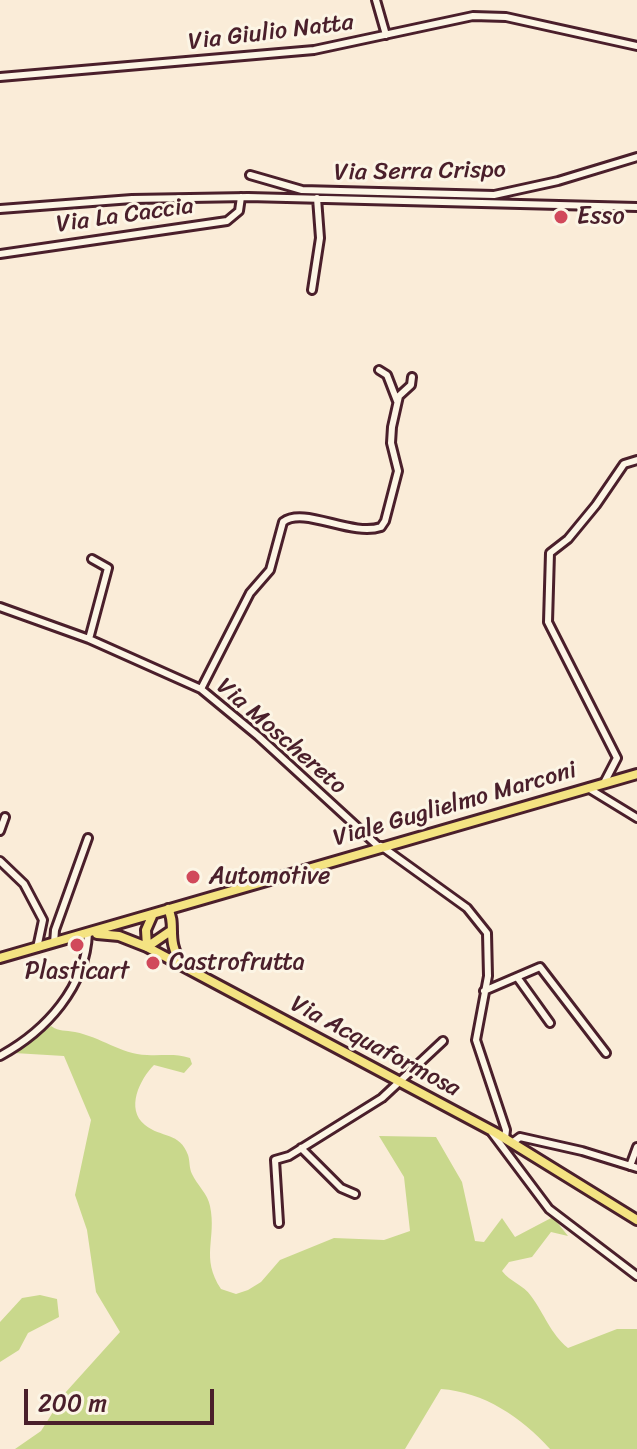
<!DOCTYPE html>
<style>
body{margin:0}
#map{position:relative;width:637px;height:1449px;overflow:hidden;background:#faecd8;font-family:Sriracha,sans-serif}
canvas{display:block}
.scale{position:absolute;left:24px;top:1389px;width:190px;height:36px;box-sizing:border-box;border:4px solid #4a1f2b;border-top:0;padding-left:10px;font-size:24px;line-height:28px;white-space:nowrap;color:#4a1f2b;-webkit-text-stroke:6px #fcf5e5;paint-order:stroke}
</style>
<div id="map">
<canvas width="637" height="1449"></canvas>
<div class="scale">200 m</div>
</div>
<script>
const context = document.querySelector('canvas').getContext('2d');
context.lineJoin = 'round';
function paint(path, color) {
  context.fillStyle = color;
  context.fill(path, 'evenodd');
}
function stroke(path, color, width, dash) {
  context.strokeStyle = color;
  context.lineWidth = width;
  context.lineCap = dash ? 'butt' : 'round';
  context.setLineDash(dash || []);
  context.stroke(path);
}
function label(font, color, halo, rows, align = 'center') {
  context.font = font + ' Sriracha,sans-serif';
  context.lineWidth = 6;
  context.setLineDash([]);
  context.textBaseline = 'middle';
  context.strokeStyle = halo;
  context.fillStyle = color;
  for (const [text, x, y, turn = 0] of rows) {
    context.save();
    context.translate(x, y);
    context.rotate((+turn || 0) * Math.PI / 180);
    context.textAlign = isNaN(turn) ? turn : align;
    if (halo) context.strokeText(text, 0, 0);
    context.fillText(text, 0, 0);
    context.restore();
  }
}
paint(new Path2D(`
 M51,1026C60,1032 65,1030 75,1032C101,1037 120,1054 147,1055C163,1056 174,1053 190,1058L192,1064L184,1073L154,1065C140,1079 125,1109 145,1125C161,1138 180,1132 188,1155C190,1161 189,1168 192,1174C197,1185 208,1194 210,1206C217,1239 200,1257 221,1289L236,1294L248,1290L261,1282L280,1260L334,1238L384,1240L410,1231L404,1177L379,1136L436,1137L462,1182L475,1241L484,1242L502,1218L515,1237L553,1217L568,1236L551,1232L532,1257L509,1262L502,1271C510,1282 524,1285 531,1296C545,1315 550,1333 568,1348L617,1329H637V1449H550C521,1417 484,1392 441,1389L405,1449H15L41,1431L65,1393L120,1332L96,1292L87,1230L75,1195L91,1120L64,1056L14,1053Z
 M40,1295L57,1299L59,1317L28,1333L19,1350L0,1362V1322L22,1298Z`), '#c9d88c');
const minor = new Path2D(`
 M376,0L386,35
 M0,77L314,50L473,16L506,17L637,46
 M250,175L302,190L494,195L558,181L637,157
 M0,209L132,199L248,197L637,207
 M0,254L227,221L239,211L241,197
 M312,290L320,238L317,198
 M379,370L387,375L397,401
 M0,607L89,639L201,689L258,736L379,847
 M89,639L108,568L92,559
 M201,689L250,593L270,570L283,522C304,506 351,537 381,527L385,521L398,471L391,443L392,427L399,396L411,385L412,377
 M604,783L617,758L548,622L550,553L568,539L596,505L624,464L637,460
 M588,788L637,818
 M0,831L5,817
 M381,846L467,908L487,933L488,976L476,1040L506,1130L505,1138
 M0,861L24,884L43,920L37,948
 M54,943L55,930L88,838
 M517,977L550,1023
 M484,991L540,967L606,1053
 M0,1056C46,1031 86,987 88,933
 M492,1133L549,1209L637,1276
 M512,1143L520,1137L582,1151L637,1168
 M301,1148L341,1188L355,1194
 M630,1166L637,1147
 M279,1223L275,1160L289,1156L382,1098L443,1041`);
const major = new Path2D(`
 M168,909C177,925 165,941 182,963
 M97,934L119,936L147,947L496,1133L637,1220
 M147,947L146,930L153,914
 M147,947L169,932
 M0,958L637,774`);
stroke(minor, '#4a1f2b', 12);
stroke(major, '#4a1f2b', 14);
stroke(minor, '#fcf5e5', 6);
stroke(major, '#f4e382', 8);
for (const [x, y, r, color] of [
 [561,217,8,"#d1495b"],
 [193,877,8,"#d1495b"],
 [77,945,8,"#d1495b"],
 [153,963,8,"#d1495b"]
]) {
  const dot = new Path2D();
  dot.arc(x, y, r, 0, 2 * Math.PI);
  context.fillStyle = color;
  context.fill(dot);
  stroke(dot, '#fcf5e5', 3);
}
label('24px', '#4a1f2b', '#fcf5e5', [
 ["Via Giulio Natta",271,33,-7],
 ["Via Serra Crispo",420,172,-1],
 ["Via La Caccia",125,216,-8],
 ["Via Moschereto",281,737,41],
 ["Viale Guglielmo Marconi",455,805,-16],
 ["Via Acquaformosa",375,1047,28]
]);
label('24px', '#4a1f2b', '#fcf5e5', [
 ["Esso",577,217],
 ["Automotive",209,877],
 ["Castrofrutta",169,963],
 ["Plasticart",77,972,"center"]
], 'left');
</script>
